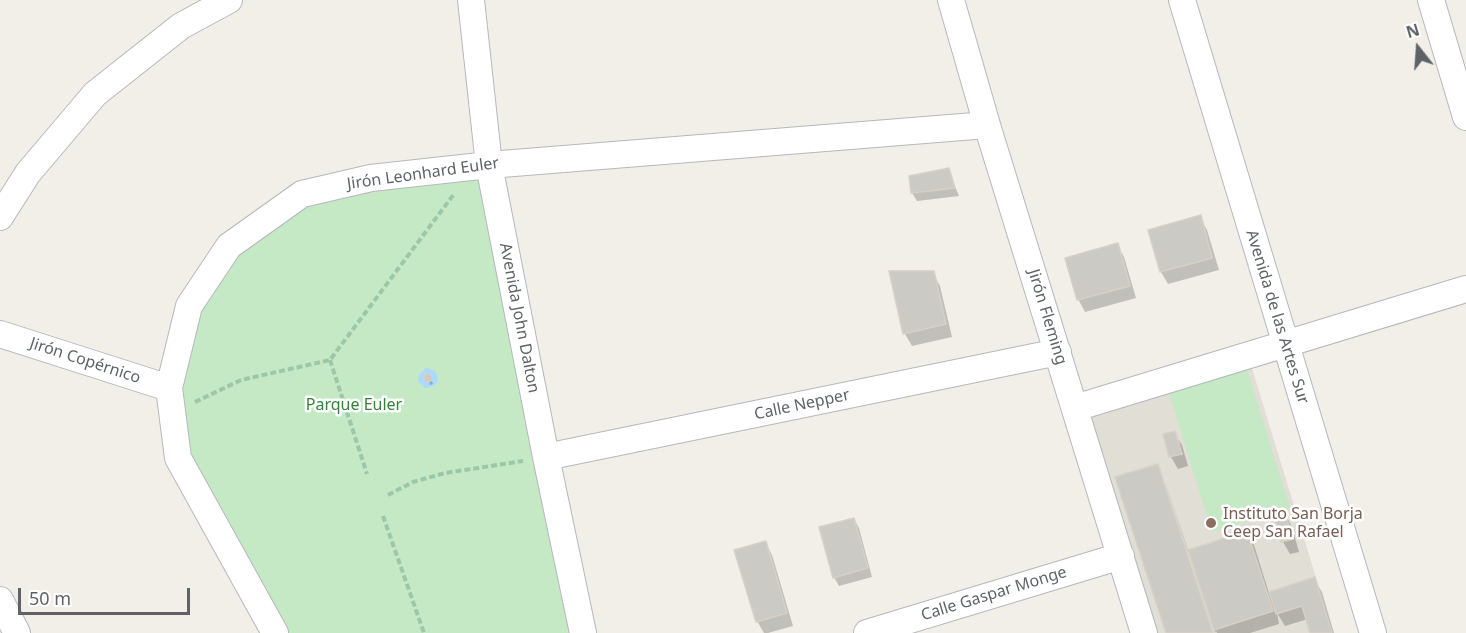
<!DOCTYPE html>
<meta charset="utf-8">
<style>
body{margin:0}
#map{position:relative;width:1466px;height:633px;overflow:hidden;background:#f1efe8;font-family:"Noto Sans",sans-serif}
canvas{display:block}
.north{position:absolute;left:1388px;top:18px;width:60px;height:60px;-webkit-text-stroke:4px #fff;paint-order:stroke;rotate:343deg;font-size:16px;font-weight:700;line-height:24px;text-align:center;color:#5f6368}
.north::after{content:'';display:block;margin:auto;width:21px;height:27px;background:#5f6368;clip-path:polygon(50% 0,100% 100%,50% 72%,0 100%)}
.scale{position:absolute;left:18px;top:588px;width:172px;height:27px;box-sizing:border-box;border:3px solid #5f6368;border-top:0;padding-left:8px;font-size:18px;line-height:21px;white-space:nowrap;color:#5f6368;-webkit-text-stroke:4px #fff;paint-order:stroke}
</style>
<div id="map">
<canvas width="1466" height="633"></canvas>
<div class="north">N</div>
<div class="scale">50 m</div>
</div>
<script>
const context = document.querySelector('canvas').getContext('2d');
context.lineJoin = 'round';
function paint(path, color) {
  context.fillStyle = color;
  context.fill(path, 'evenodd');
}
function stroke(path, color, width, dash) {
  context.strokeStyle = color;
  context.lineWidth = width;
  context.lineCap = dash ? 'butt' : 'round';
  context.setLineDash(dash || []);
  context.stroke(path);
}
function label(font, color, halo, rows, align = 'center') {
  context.font = font + ' "Noto Sans",sans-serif';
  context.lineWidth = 5;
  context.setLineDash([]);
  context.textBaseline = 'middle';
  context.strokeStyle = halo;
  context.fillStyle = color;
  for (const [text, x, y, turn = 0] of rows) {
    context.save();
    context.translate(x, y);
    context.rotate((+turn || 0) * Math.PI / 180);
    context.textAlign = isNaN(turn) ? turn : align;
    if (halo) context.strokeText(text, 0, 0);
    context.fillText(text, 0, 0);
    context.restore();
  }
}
paint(new Path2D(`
 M1250,362L1333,633H1157L1089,413Z`), '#e1ded6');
paint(new Path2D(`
 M481,173L574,633H286L189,457L181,387L195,312L236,251L309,200Z
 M1247,369L1290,508L1212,532L1169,393Z`), '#c5e8c5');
paint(new Path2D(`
 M426,368L435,371C441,380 436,388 425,388L418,381L419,375Z`), '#aadaff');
paint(new Path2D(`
 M948,170L959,196L917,201L912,193L910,177Z
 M1200,217L1207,230L1219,270L1168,284L1161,272Z
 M1117,245L1124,257L1136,298L1085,312L1078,299Z
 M891,273H933L940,286L952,337L912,346L905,334Z
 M430,376L433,384L430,385L427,377Z
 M1174,433L1182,445L1188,466L1178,469L1171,457Z
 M1164,477L1188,552L1247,533L1254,545L1269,593L1314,579L1322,592L1334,633H1312L1308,619L1285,626L1277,613L1279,624L1250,633H1217L1216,631L1215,633Z
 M1285,514L1292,527L1299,552L1290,554L1283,542L1276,517Z
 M854,519L859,528L872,577L839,586L834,577Z
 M765,542L772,555L793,626L768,633H764L757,621Z`), '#0003');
const building = new Path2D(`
 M949,168L955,188L911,193L909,176Z
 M1201,215L1212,258L1160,272L1148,230Z
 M1118,243L1130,286L1077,300L1065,258Z
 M889,271H934L946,324L903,334Z
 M424 378a4 4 0 1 1 8 0a4 4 0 1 1-8 0Z
 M1175,431L1182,454L1169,457L1163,434Z
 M1158,464L1213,633H1166L1115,477Z
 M1285,513L1293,539L1281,542L1274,516Z
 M854,518L868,568L833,578L819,527Z
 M1247,531L1273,611L1214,630L1188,550Z
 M766,541L787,613L756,622L734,550Z
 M1315,577L1332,633H1310L1302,606L1276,614L1269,592Z`);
paint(building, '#cccac5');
stroke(building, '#d6d1c6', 1.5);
const street = new Path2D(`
 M471,0L489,165L546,457L583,633
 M951,0L987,125L1144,633
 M1182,0L1373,633
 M1431,0L1466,117
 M0,217L28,173L95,94L181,26L229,0
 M0,334L169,388
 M1075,408L1466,289
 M546,457L1058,352
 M0,600L17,633
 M275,633L178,458L169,388L189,306L229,246L302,194L371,178L489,165L987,125
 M867,633L1121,556`);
stroke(street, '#b5b8bc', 28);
stroke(new Path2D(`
 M330,360L367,474
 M195,402L241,380L330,360L454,194
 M388,495L413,482L445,473L523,461
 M383,516L424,633`), '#9cc7a9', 4, [6, 3]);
stroke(street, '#fff', 26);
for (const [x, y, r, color] of [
 [1211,523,6,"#8d6e63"]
]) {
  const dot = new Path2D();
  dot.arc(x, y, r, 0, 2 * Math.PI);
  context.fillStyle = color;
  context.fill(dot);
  stroke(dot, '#fff', 2);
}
label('16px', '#5f6368', '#fff', [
 ["Jirón Leonhard Euler",423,174,-8],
 ["Jirón Fleming",1047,317,73],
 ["Avenida de las Artes Sur",1277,317,73],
 ["Avenida John Dalton",519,318,79],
 ["Jirón Copérnico",85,361,18],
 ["Calle Nepper",802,405,-12],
 ["Calle Gaspar Monge",994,594,-17]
]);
label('16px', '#348238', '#fff', [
 ["Parque Euler",354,405]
]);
label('16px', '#785e54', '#fff', [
 ["Instituto San Borja",1223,514],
 ["Ceep San Rafael",1223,532]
], 'left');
</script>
